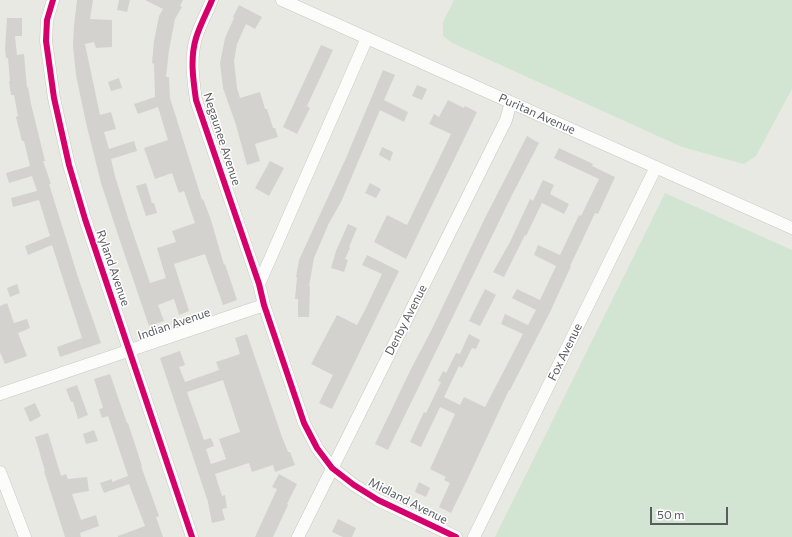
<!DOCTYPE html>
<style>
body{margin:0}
#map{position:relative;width:792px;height:537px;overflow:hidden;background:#e9e9e3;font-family:Commissioner,sans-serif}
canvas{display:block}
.scale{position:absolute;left:650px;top:507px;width:78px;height:18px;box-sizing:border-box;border:2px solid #5a5c61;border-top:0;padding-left:5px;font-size:12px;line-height:14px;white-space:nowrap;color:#5a5c61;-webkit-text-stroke:3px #fff;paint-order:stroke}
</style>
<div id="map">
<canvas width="792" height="537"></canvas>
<div class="scale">50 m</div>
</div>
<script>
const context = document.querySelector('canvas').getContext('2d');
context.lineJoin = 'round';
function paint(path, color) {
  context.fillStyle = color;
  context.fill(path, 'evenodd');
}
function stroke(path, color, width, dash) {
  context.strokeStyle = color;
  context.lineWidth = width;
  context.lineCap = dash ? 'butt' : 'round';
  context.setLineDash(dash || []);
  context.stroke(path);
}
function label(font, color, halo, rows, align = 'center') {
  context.font = font + ' Commissioner,sans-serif';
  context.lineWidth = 3;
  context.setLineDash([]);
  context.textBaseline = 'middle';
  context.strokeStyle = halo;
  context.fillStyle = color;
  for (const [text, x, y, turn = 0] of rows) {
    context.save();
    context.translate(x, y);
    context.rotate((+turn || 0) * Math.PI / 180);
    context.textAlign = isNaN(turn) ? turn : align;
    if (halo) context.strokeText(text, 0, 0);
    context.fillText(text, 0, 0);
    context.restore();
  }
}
paint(new Path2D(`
 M454,0H792V89L756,156L744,164L682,147L452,43L443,36V22Z
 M665,193L792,250V537H495Z`), '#d2e5d2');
paint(new Path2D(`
 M77,0H93L90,19L112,20V47L96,48L94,42L85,44L100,115L111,112L116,129L104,132L109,149L134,141L137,151L111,159L115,176L128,218L150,283L166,278L157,248L176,242L172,231L195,223L184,191L179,193L172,173L155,179L144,148L168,140L158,107L138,114L134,104L155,97L154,64L152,63L154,41L159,16L163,9L145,0H183L180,6L182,7L175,19L169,50L166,77H169L170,98L176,117L202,200L203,199L211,220L224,265L225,264L237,300L223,305L205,254L174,264L189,311L179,315L174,299L158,305L164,321L149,326L120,241L101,183L86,123L76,75L73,46L74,25Z
 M119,0H130L127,12L117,10Z
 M239,5L262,17L255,29L246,24L237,44L234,61L237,88L240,98L260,92L265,109H267L273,128H275L278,137L255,144L260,161L247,165L236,125L223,88L220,63L225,38L234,18L233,17Z
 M7,18H22V36H15L17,55L24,54L27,88L28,87L31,104L45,161H43L51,184H49L78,277L101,343L60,357L57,347L82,338L52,245L28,255L25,246L50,236L39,200L13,207L11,198L37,191L32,176L9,183L6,173L30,166L24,141H22L16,117L18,116L14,95H11L9,81H10L8,58H6L5,49Z
 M321,45L333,50L307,106L310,108L297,134L283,127Z
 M383,70L395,75L384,100L408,112L404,122L380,110L341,202L329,223L314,258L309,286L310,287L309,317H298V299H295L297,277H296L299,260L346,158Z
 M119,78L122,88L111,91L108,82Z
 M417,85L427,89L422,100L412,96Z
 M448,100L464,108L465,106L477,112L406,259L374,242L387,215L407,225L451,134L429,124L434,114L439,117Z
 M527,136L539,143L511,197L388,450L375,444L411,369L432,329L485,218Z
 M382,147L393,152L390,161L379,155Z
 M559,148L593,164L592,166L615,177L598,214L595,213L581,243L570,266H571L551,310L510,390H509L468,478L451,513L439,507L450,483L444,480L446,477L430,469L455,414L440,407L421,447L410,442L424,412L426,413L441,382L438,381L443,371L446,373L456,353L460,354L469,334L480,340L476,349L472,348L462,368L459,366L444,397L460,405L464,397L485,407L523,334L501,324L505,314L528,325L536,310L512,298L517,289L540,300L556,266L534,255L538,245L560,255L579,215L581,216L599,179L554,158Z
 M270,161L284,168L269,196L255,188Z
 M543,180L554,185L550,194L569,204L564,214L542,203L526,236L525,235L504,277L493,272L510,242L530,199L533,201Z
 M146,183L152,203H154L157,213L146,216L136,186Z
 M370,183L381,189L376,198L365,193Z
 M348,224L357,228L349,247L350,248L345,259L348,260L344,272L331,268L336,251Z
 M367,255L399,271L332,409L319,403L333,375L311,364L337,315L357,325L366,308L382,274L362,265Z
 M17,284L20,293L10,297L7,288Z
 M485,289L496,295L480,326L469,321Z
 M7,303L14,323L27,319L30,328L18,333L27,356L5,364L0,352V306Z
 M247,334L282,437L288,452H290L295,465L275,472L273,465L252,472L249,463L215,474L222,496L225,495L227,508L222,509L225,520L212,523L208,502L160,358L180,351L185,365L179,367L185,382L219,370L216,362L240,354L235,338ZM223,380L240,432L219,439L226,459L211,464L206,449L214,446L211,438L204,440L187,392Z
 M110,374L127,423H128L142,466H141L159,516L156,517L163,537H118V536L145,526L129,484L104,493L100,483L112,479V482L128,476L108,416L102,418L99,409L103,408L94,379Z
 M77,385L88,415L78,419L73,402H71L66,389Z
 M35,403L41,416L30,422L24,408Z
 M94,430L98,441L86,444L83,434Z
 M48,433L61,476L66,474L68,479L87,477L89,491L72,494L81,520L96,515L99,526L80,533L81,537H65L44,471H45L35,437Z
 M279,474L297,484L287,504L288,505L273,537H255L277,489L272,487Z
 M419,482L430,488L426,497L415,492Z
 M338,519L356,528L352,537H343L332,532Z`), '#d3d2ce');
const street = new Path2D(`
 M53,0L47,20L46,41L54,98L69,165L85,219L192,537
 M212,0C207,12 200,25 196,38C190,58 193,79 196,100L259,284L264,305L304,423L317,448L332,468L354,485L378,500L456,537
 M282,0L792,228
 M259,284L367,38
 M0,394L264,305
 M0,472L25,537
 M298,537L506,120L511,102
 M474,537L656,167`);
stroke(street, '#c6c6c4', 13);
stroke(street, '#fcfcfb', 12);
stroke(new Path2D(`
 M53,0L47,20L46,41L54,98L69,165L85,219L192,537
 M212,0C207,12 200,25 196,38C190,58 193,79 196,100L259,284L264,305L304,423L317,448L332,468L354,485L378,500L456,537`), '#d6006c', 6);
label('12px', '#5a5c61', '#fff', [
 ["Puritan Avenue",537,114,24],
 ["Negaunee Avenue",222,139,72],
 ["Ryland Avenue",113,268,71],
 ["Denby Avenue",406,320,-63],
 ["Indian Avenue",174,324,-19],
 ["Fox Avenue",565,352,-64],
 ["Midland Avenue",408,501,27]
]);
</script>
